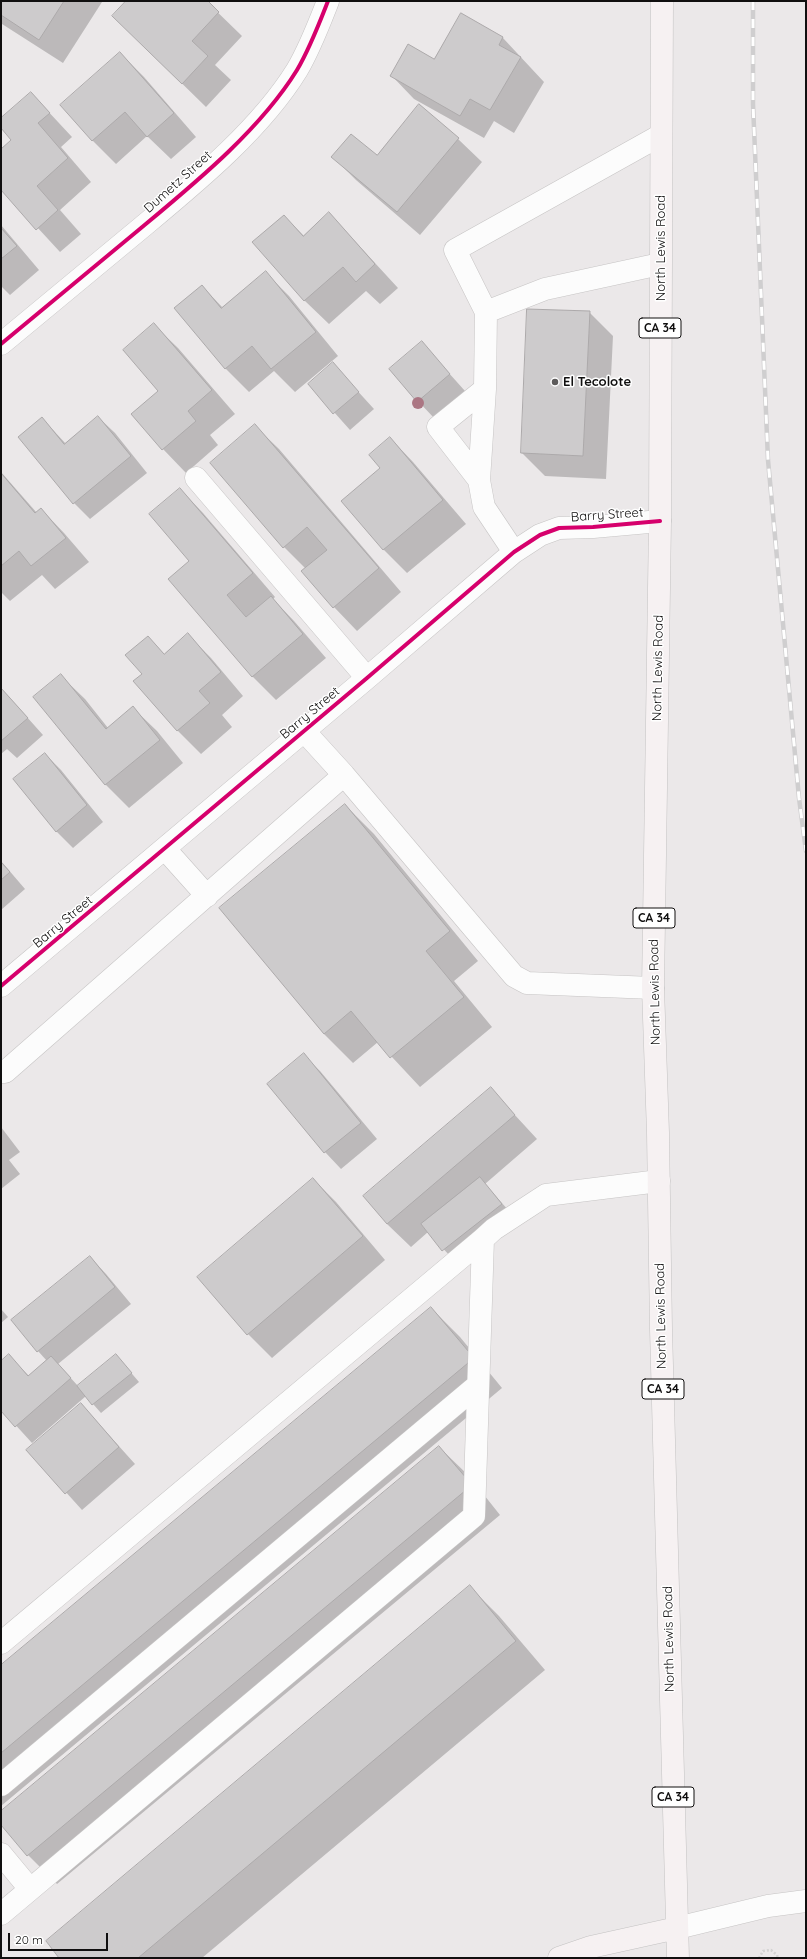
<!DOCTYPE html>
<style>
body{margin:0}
#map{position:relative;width:807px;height:1959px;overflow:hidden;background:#ebe8e9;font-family:Quicksand,sans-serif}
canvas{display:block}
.frame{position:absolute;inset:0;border:2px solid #100f0f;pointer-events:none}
.scale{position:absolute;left:8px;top:1933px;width:100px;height:18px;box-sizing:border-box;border:2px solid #100f0f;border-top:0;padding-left:5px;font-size:12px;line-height:14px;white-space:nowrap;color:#100f0f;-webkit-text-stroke:3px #fff;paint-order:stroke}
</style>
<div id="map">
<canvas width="807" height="1959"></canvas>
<div class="frame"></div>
<div class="scale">20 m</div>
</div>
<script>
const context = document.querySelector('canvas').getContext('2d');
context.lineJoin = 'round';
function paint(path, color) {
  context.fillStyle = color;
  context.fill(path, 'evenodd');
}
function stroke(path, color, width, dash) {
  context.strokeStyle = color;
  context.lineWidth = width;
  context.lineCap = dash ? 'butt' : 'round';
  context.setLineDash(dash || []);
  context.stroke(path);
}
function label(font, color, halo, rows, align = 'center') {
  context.font = font + ' Quicksand,sans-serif';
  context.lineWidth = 3;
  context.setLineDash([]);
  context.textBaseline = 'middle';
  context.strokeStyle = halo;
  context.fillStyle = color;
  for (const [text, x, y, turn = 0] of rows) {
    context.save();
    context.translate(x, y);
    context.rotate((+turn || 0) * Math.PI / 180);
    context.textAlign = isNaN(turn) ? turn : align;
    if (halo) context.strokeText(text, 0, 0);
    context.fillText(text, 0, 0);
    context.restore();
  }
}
paint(new Path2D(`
 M1,1H102V2L63,63L2,24Z
 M128,1H206L242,36L215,65L231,80L206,107L113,16Z
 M461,14L503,38L544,82L514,133L494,121L484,138L414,99L391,75L434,61Z
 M120,53L144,77L196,137L171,159L147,136L116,164L92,140Z
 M31,93L72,137L61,147L91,182L60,210L81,234L60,252L1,188V151L13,140L1,127V119Z
 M458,139L482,162L420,235L356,180L333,157L377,156Z
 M329,213L398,288L380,304L366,291L329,324L305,301L254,242L284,216L304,236Z
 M1,225L39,270L10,295L1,286Z
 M266,273L289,296L338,356L295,392L274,371L249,392L225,368L202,286L223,308Z
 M589,312L613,336L606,479L545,476L522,453Z
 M154,325L178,348L235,414L210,435L218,445L186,473L163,449Z
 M422,343L465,391L434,418L418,401Z
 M333,364L374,409L350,430L309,384Z
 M98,417L115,433L147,473L90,519L74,503L42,418L66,444Z
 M255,426L279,449L401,592L357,631L334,607L306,569L284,547L212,463Z
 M390,438L413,462L466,524L407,573L384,550L343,501L381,468Z
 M1,472L37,513L41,509L64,533L89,562L55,589L42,575L10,601L1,592Z
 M180,489L203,513L275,597L273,599L294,621L326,658L276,700L253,677L169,579L191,561Z
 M188,635L211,658L243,696L222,715L232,727L201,754L178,731L135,681L143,674L148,637L165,655Z
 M61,676L85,699L108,728L133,708L157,731L183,763L129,808L105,784Z
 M1,688L43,735L17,758L7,749L1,754Z
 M45,754L61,770L103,822L73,848L56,831Z
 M345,805L374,834L478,961L454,981L492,1027L420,1087L378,1042L353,1063L324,1034L221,908Z
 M1,861L25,889L1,910Z
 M303,1055L320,1071L377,1139L341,1169L325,1152Z
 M490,1088L537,1139L485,1184L517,1220L460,1267L428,1232L411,1247L387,1224Z
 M1,1127L20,1152L9,1160L20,1174L1,1189Z
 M313,1179L336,1202L385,1260L272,1358L248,1334L199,1277Z
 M90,1257L106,1274L131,1304L58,1364L78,1386L116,1355L139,1382L101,1413L86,1396L32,1443L1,1409V1362L9,1356L29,1376L47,1361L38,1351Z
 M431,1308L460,1337L502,1388L1,1806V1667Z
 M1,1309L8,1317L1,1323Z
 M81,1404L135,1464L82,1510L28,1450Z
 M439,1447L469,1476L500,1515L57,1884L28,1855L1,1823V1813Z
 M470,1587L499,1616L545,1670L202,1958H61Z`), '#0003');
const building = new Path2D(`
 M1,1H64L39,40L1,15Z
 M126,1H208L219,12L192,41L208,56L182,84L112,16Z
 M461,13L503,37L499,45L521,57L490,110L470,99L460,116L390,76L408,44L434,59Z
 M120,52L174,113L147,137L125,112L92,141L60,105Z
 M31,92L50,113L38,123L68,158L37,186L58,210L36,230L1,190V149L11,140L1,128V118Z
 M419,104L459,138L397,212L331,157L351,134L377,155Z
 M329,212L375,264L356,282L343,267L304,301L252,242L284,215L303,236Z
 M1,228L17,246L1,259Z
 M266,271L316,332L271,369L252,346L225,369L174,308L202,285L221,308Z
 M527,309L590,311L583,456L521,453Z
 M154,323L212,390L188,411L196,421L162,450L131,414L158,391L123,350Z
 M422,341L450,374L417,402L389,369Z
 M333,362L359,392L333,414L308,384Z
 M98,416L131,456L73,504L18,437L42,417L64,444Z
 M255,424L379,568L333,608L301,571L327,550L307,527L283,548L210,463Z
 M390,437L443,500L383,550L341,501L380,468L369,455Z
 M1,473L35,513L41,508L66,538L31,566L19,551L1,566Z
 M180,488L253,573L227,595L246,617L271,596L303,634L252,677L168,579L189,561L149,514Z
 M188,633L221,672L199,691L210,703L177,731L133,681L142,674L125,655L148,636L164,654Z
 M61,674L106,729L133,706L160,740L105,785L33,697Z
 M1,688L28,718L1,741Z
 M45,753L87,805L56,832L13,779Z
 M345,804L450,931L426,951L464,997L390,1058L351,1011L324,1034L219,908Z
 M1,862L10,872L1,880Z
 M304,1053L361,1123L324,1153L267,1084Z
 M491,1087L515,1115L387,1224L363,1196Z
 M480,1177L502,1204L442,1251L421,1224Z
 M313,1178L363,1236L247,1335L197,1277Z
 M90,1256L115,1287L37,1352L11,1320Z
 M431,1307L474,1358L1,1753V1665Z
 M9,1354L28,1376L51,1356L71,1378L15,1427L1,1411V1361Z
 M116,1354L132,1373L92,1405L77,1386Z
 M81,1403L119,1447L65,1494L26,1450Z
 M439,1446L472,1485L27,1856L1,1825V1811Z
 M470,1585L516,1641L138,1958H59L46,1941Z`);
paint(building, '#cdcbcc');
stroke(building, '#aca9aa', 1);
const minor = new Path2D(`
 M486,312L545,289L660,264
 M1,344C48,305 94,267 141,228C195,183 260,130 297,70C310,48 319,24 328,1
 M196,478L367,678
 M479,480L438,427L485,389
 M514,552L484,507L479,480L485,389L486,312L455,250L661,135
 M344,775L514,976L527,983L653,988
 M165,849L207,896
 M1,986L367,678L514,552L540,535L559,528L593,527L660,521
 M1,1072H5L344,775L304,731
 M483,1239L494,1229L546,1195L659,1181
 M1,1643L483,1239L474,1516L1,1914
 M1,1785L478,1385
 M1,1854L30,1889
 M677,1928L768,1906L806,1901`);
const major = new Path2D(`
 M662,1L660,521L653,988L658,1133L661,1329L678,1958
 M559,1958L591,1947L677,1928`);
stroke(minor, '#c6c4c4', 23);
stroke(major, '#c3c2c2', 23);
stroke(new Path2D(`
 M759,1958L763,1951L771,1950L777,1955L778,1958`), '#d3d2d2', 2.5, [2, 2]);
stroke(minor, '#fcfcfc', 22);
stroke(major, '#f6f1f2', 22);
const rail = new Path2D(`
 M753,1V104L768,460L799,798L806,851`);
stroke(rail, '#cfcecf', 4.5);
stroke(rail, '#fff', 3, [9]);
stroke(new Path2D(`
 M1,344C48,305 94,267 141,228C195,183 260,130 297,70C310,48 319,24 328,1
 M1,986L367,678L514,552L540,535L559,528L593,527L660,521`), '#d6006c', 4);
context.fillStyle = '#ab7683';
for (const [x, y] of [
 [418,403]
]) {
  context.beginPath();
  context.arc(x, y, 6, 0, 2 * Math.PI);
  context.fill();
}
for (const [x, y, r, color] of [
 [555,382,4,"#5d5b5b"]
]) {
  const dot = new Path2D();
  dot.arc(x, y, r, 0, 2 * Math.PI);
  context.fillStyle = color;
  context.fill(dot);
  stroke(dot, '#fff', 1.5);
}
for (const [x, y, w] of [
 [660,328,42],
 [654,918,42],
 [663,1389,42],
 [673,1797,42]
]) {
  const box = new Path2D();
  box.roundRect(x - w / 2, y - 10, w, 20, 3);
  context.fillStyle = '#fff';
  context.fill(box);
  stroke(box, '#100f0f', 1);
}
label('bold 12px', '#100f0f', null, [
 ["CA 34",660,328],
 ["CA 34",654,918],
 ["CA 34",663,1389],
 ["CA 34",673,1797]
]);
label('13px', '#100f0f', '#fff', [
 ["Dumetz Street",178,182,-42],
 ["North Lewis Road",661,248,-90],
 ["Barry Street",607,515,-4],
 ["North Lewis Road",658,668,-89],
 ["Barry Street",310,713,-40],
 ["Barry Street",63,922,-40],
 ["North Lewis Road",655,992,-91],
 ["North Lewis Road",661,1316,-91],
 ["North Lewis Road",669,1639,-91]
]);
label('bold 13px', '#100f0f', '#fff', [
 ["El Tecolote",563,382]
], 'left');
</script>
